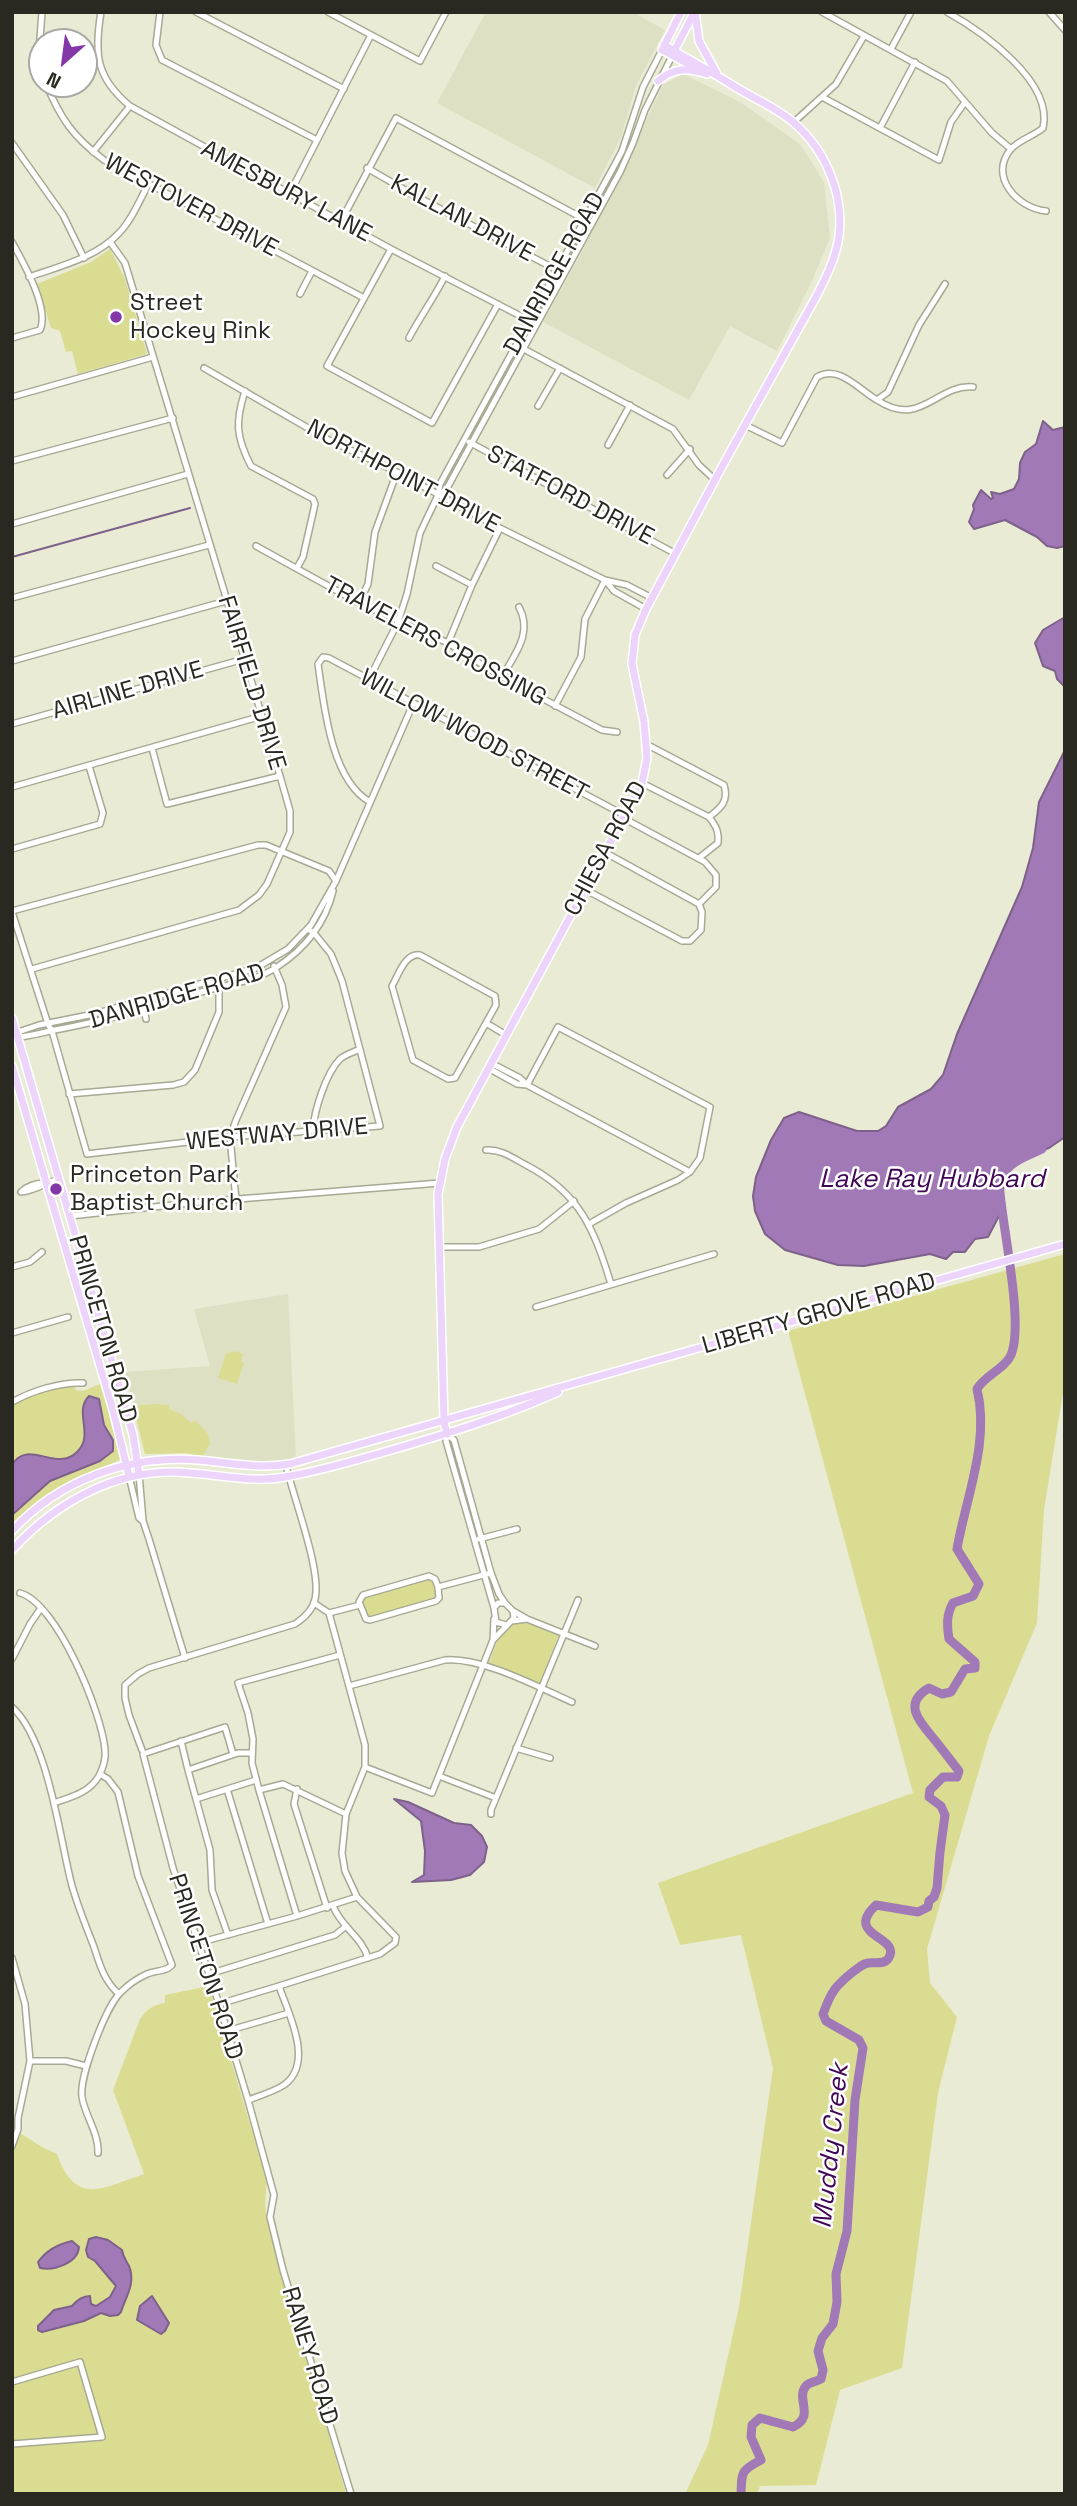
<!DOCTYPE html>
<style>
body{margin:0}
#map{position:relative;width:1077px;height:2506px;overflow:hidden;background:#e9ebd4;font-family:"Space Grotesk",sans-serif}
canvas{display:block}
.frame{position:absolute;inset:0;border:14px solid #292921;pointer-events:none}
.north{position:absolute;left:28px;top:28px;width:70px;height:70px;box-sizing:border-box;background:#fff;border:2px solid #a9a9a6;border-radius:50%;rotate:208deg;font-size:19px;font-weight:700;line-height:28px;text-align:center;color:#292921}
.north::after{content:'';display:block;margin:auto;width:24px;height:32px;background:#8437a7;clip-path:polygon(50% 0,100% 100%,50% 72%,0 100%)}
</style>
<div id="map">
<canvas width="1077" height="2506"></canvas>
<div class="frame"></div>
<div class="north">N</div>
</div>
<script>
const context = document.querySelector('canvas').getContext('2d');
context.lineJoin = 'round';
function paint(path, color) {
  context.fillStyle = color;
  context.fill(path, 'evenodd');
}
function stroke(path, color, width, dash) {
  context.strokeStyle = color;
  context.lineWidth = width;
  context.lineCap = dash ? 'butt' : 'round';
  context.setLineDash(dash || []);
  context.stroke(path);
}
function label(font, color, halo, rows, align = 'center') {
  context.font = font + ' "Space Grotesk",sans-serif';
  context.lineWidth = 5;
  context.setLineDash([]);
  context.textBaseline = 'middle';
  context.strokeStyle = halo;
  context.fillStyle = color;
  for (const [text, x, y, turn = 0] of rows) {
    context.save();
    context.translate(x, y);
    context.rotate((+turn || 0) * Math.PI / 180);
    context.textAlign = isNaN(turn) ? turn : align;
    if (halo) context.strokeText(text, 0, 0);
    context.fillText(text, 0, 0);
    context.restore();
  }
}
paint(new Path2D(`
 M486,12H632L665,30L636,86L621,137L595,188L437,103Z
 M683,74L740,102L800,144L824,182L830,238L810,285L777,351L730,326L689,400L543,322L581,254L663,85Z
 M288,1294L296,1458L262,1463L218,1460L186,1453L145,1454L125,1372L210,1366L194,1309Z`), '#dee0c3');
paint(new Path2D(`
 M110,249L125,279L147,354L78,374L72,351L66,352L60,331L51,328L37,284L91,262Z
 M1065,1254V1380L1044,1510L1037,1623L989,1736L927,1949L930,1983L957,2017L938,2093L902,2368L840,2390L816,2485L760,2486L757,2494H685L708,2445L739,2307L773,2068L741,1935L680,1945L658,1883L913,1793L788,1331Z
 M235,1351L243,1354L241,1361L244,1363L237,1384L218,1378L226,1354Z
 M73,1383L76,1390L83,1391L102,1383L121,1459C81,1479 43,1491 12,1525V1402L23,1396Z
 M154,1404L169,1405V1409L181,1414L191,1423L195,1420L208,1434L210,1444L202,1457L186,1453L145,1454L133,1406Z
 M431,1577L437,1598L368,1618L362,1598Z
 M524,1621L559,1634L539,1685L488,1665C497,1644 498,1626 524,1621Z
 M209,1986L267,2181L265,2204L267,2220L346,2494H12V2128L42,2147L57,2154C76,2207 102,2188 144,2174L113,2090L140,2019C147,2009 153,2005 165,2003V1995Z`), '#dadd91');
const water = new Path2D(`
 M1043,421L1053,430L1065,427V546L1057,548L1047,546L1037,537L1005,520L974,529L969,522L974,509L973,505L981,490L991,499L993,498L991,492L1000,494L1014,489L1019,479L1020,463L1025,452L1036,444Z
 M1065,617V687L1057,679L1055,671L1043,666L1035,643L1043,630Z
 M1065,750V1137L1049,1148L1013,1160L1006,1167L1000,1214L988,1237L975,1239L965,1252H953L946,1259L930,1254L864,1266L838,1265L785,1250L765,1234L755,1211L753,1196L756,1177L771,1140L784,1118L799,1112L857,1131H878L886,1126L898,1107L931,1089L943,1075L957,1034L1022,887L1033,848L1039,802Z
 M89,1396L99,1399L104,1425L113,1440V1451L100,1461L50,1481L12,1515V1465C28,1438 56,1473 77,1452C95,1435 73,1412 89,1396Z
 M394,1799L408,1802L454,1823L471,1825L482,1836L487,1847L484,1862L470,1875L451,1880L412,1882L424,1875L425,1851L421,1821Z
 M96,2237L108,2240L122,2250C123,2257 126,2260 129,2266C136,2283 126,2296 121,2312L118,2315L110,2316L101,2313L84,2321L42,2332L38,2330V2326L54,2310L72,2306C77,2300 82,2296 90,2296L91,2304L96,2306L110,2297L116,2286L95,2261L88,2257L86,2250L89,2239Z
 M72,2241L79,2247C78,2263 54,2271 40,2268L38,2262C46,2251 58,2244 72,2241Z
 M152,2296L169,2323L165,2331L161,2334L137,2320L140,2306Z`);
paint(water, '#a279b7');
stroke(water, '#7e618a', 2);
stroke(new Path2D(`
 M12,557L190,508`), '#7e618a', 2);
stroke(new Path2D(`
 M1001,1179C1007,1162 1027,1156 1042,1149
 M741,2494C742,2472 740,2471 761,2460L751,2437L752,2425L760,2418L793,2427C816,2416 795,2399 806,2386C809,2382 816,2382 821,2379L823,2370L818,2351L822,2338L833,2324L837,2302L836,2274L847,2231L855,2100L863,2048L859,2040L826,2021L823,2014C831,1992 835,1986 854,1971C859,1968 862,1964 868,1963C875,1962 883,1965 888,1959C904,1936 842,1937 876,1905L918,1912L928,1907L929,1901L934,1897L937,1888L940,1852L945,1815L941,1806L929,1797L930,1790L943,1777H957L959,1771C951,1761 943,1750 934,1739C921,1723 901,1704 929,1688L942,1694L951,1692L965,1669L975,1668V1662L949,1639C947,1626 946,1615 953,1603L973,1596L979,1584L957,1549C966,1497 990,1442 977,1389C985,1375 1005,1369 1011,1355C1024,1324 1003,1230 1000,1192`), '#a279b7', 9);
const minor = new Path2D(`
 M101,12C94,54 96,78 130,106L391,249L536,324
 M160,12L156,45L162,60L317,140
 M196,12L344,89
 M328,12L420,61L446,12
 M822,12L947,81L992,133L1011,149
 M947,12C981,31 1054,81 1043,128C1034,136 1020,139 1011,149C988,176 1017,208 1046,211
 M1049,12L1065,30
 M891,49L911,12
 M42,65L39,52L42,12
 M46,84C61,119 73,137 104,160L364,298
 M822,97L939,160L951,122L965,102
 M794,122L836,84L864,36
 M880,128L915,62
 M12,143L63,215L84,258
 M93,152L130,106
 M367,168L412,194L557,270
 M290,193L371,35
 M341,221L396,118L584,219
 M12,242C23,262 50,309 40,330L12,338
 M391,249L327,366L432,423L498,304
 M29,277C60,266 96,258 119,233C132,220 139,201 148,185
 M300,294L312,271
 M409,338C420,317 434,298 445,276
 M522,348L673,429L699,465L715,480
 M204,368L327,439L397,472L500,528L605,580L585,619L581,657L555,706
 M245,391C235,422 236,437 251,466L313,499L315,504L303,557L297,568
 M12,397L153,357
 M877,400C921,429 936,384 973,387
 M538,406L560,368
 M745,425L782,443L817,377C839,364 859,390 877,400L888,392L919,325L945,284
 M469,442L676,554
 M608,445L630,405
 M12,461L173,418
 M667,475L690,449
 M438,495L446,490L620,172L633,143L645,110L672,56
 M12,524L188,474
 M256,546L359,603L448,643L502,677L602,730L617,732
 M436,566L472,585
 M12,598L209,545
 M359,603L368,584L375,532L397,472
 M646,609L614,591L605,580L627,585L652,598
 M448,643L472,585L500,528
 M12,661L226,601
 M502,677C515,654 533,633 519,607
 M368,681L398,622L407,594L420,533L438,495L440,484L613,168L622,151L643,87L663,48
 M12,724L244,659
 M646,744L724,785C729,801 721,808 709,817
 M152,748L167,804L280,776
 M642,783L709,817C716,826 719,831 718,843L699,858
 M12,787L262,716
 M370,802C331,780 324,706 318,664L323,657L329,658L626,816
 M12,849L100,824L103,813L89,766
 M606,853L699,904L716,887V875L705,862L625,819
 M586,890L682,941H690L701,930L702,912L699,904
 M12,911L258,845H266L329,871L336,881
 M12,912L48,1024L52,1031L87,1154L230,1137L380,1126L342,981L331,954L314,933L308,929
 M32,969L239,910L259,895L267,884L290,832V811L280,776L125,263L110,242
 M143,1005L146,1019
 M486,1023L455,1078L448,1079L413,1060L392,986C399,974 405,953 420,955L495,996L496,1005L486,1023L506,1035
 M12,1034L39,1025L94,1014L256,968L288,949L311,925L336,881L413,704
 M12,1038C28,1037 44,1032 60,1029C108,1020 154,1006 201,992C226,985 256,981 277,967C306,948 325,924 333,891
 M488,1068L517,1084L527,1085L520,1078L491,1063
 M69,1094L173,1085L184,1082L195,1070L219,1012V987L216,979
 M313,1130C314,1111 326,1073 340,1059C346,1054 354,1052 360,1049
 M486,1150C501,1149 513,1158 526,1165C580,1193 594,1229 611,1284
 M46,1183C36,1183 28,1185 21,1192C35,1191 45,1183 59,1179
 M236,1200L230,1137L236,1120L286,1007L282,985L274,966
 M70,1216L200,1202L440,1183
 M589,1224L626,1203L678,1180L690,1172L700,1158L710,1107L558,1027L527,1085L690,1172
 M440,1247H479L539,1229L574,1201
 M12,1267L30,1262L42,1252
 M536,1307L714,1254
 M12,1333L68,1317
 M12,1402C32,1391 60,1382 83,1383
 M447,1434L446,1441L494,1608
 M447,1434L454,1440L491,1573L499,1594L505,1603
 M139,1474L143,1521
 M129,1476L139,1518L143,1521L149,1539L185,1658
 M479,1539L517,1529
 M438,1587L439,1598L436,1601L370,1620L366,1619L359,1602L363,1595L429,1576L435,1579L438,1587L491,1573
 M20,1593C57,1603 102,1713 105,1750C106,1759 103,1768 99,1776C89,1793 71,1797 54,1803
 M329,1613L360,1605
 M494,1619L493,1640L514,1618L513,1611L505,1603H498L494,1608L496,1622L506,1625
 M527,1619L595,1646
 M512,1621L527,1619L513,1611
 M340,1655L238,1683L248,1713L253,1739L252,1763L259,1790L283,1784L346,1814
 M12,1659L30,1624L41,1608
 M349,1686L445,1660C482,1657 538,1687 572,1702
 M12,1707C48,1740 59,1834 71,1882C77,1905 86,1926 94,1947C100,1965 104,1981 119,1994
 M181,1741L188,1770
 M516,1748L550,1758
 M142,1750L129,1715L125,1698V1685L138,1674L149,1668L295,1624C304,1618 313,1610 315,1599C322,1571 293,1497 286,1465
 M233,1754L225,1727L143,1754L173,1868L219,2004L248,2100L274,2195L270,2217L283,2270L351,2494
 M365,1767L432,1793L493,1640
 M439,1776L496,1798
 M227,1789L268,1924
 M297,1789L294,1804L327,1908
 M196,1799L256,1780
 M491,1814V1810L578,1600
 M333,1906C341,1927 362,1937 368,1958
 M297,1916L357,1897
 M228,1935L212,1890L210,1850L188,1770L238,1753H252
 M198,1943L297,1916L259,1790
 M12,1958L25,2004L30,2061L18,2118V2129L12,2146
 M209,1974L335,1935L345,1927
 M279,1986L380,1954L395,1943L396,1937L357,1897L345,1871L342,1853L346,1814L365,1767V1745L329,1613L314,1603
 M219,2004L279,1986C288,2013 315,2063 284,2085C273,2092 259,2096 248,2100
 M227,2031L289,2013
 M30,2061H66L86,2066
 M98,2153C99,2133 85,2116 82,2097C79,2077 106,2006 121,1992C128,1985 138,1978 147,1974C156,1970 166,1972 172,1965L138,1876L118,1792L108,1779L100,1774
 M12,2382L80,2362L102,2437L12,2444`);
const major = new Path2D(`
 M695,12L699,41L717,74
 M663,48L681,12
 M662,50L696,68
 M672,55L694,13
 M658,81C675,67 687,68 707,74
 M12,1018L120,1389L133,1435L139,1474
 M12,1066L113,1410L129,1476
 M447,1434L444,1422L438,1194L445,1159L457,1127L642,783L647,758L644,722L632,664L635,635L646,609L724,463L816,297C825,279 834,262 838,242C846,198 827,151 793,122C774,106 750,97 729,83C708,70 686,58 664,45
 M12,1531C60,1479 129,1455 198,1460C231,1463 257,1469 290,1464L1065,1244
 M12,1550C58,1500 121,1466 190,1473C223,1475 253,1483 285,1477C320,1471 354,1461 388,1451C446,1434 503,1417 558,1392`);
stroke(minor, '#a7a994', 8);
stroke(major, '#fff', 10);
stroke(minor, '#fff', 5);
stroke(major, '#edd4fb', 7);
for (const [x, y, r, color] of [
 [116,317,7,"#8437a7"],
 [56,1189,7,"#8437a7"]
]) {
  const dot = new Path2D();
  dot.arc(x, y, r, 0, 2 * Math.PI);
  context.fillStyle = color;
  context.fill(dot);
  stroke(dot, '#fff', 2.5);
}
label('24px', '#292921', '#fff', [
 ["AMESBURY LANE",286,192,28],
 ["WESTOVER DRIVE",191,206,28],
 ["KALLAN DRIVE",462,219,28],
 ["DANRIDGE ROAD",555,274,-61],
 ["NORTHPOINT DRIVE",403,477,28],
 ["STATFORD DRIVE",570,496,28],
 ["TRAVELERS CROSSING",435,642,28],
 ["FAIRFIELD DRIVE",251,683,73],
 ["AIRLINE DRIVE",128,691,-16],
 ["WILLOW WOOD STREET",474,736,28],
 ["CHIESA ROAD",606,849,-62],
 ["DANRIDGE ROAD",177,997,-16],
 ["WESTWAY DRIVE",277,1135,-5],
 ["LIBERTY GROVE ROAD",819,1314,-16],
 ["PRINCETON ROAD",102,1329,74],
 ["PRINCETON ROAD",205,1967,72],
 ["RANEY ROAD",309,2356,73]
]);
label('24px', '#292921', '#fff', [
 ["Street",130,303],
 ["Hockey Rink",130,331],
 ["Princeton Park",70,1175],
 ["Baptist Church",70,1203]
], 'left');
label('italic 26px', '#400656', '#fff', [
 ["Lake Ray Hubbard",932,1180],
 ["Muddy Creek",832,2146,-84]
]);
</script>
